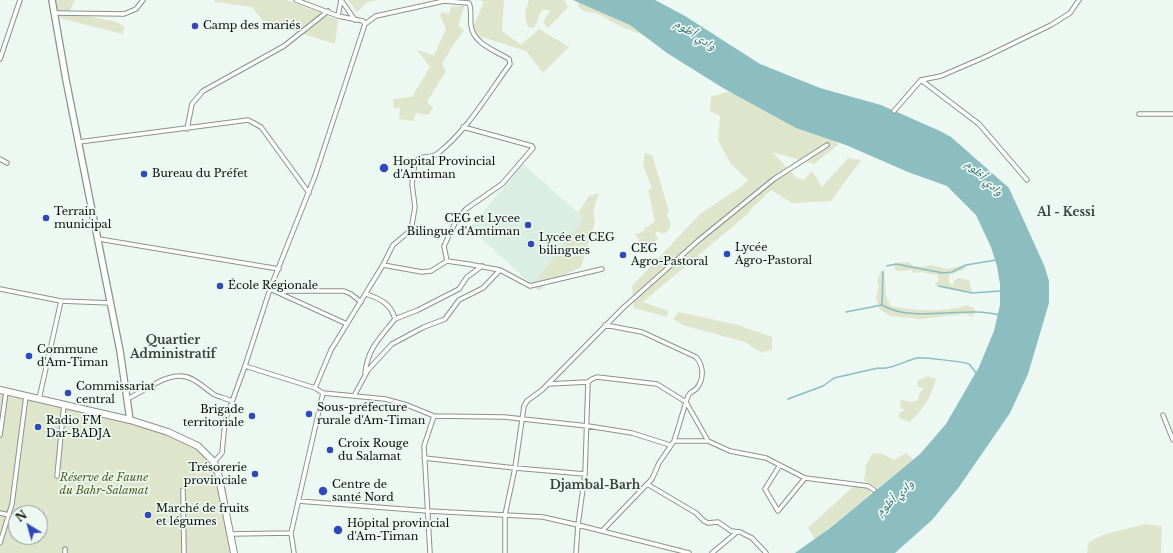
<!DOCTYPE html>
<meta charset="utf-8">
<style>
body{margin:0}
#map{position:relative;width:1173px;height:553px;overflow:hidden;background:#ecf8f1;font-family:"Libre Baskerville",serif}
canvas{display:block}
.north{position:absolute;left:8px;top:505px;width:40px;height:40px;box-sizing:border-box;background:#ecf8f1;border:1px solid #929a95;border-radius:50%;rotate:323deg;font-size:11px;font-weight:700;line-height:16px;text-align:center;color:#0a0d0b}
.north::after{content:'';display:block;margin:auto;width:14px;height:18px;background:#2e4aba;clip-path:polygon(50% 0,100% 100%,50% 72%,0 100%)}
</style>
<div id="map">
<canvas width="1173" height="553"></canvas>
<div class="north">N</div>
</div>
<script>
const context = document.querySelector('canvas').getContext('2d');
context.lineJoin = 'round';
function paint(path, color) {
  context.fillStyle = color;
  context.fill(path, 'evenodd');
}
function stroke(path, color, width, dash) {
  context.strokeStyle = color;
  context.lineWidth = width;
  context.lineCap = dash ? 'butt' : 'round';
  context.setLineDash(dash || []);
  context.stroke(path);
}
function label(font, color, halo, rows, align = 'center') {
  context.font = font + ' "Libre Baskerville","Noto Naskh Arabic",serif';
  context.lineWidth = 3.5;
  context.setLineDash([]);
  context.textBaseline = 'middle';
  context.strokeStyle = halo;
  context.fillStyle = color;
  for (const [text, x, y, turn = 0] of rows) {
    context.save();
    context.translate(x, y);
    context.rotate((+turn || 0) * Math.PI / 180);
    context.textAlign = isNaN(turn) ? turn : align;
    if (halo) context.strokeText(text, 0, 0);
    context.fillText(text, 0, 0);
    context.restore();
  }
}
paint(new Path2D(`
 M523,164L585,219L532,285L470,228Z`), '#daeee3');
paint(new Path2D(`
 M52,0H75L69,12L117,22L124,27L123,34L63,19L54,13Z
 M214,0H287L338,20L335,44L263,21L252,7L215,2Z
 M348,0H379L367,2L357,12Z
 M479,0H504L502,31L521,45L539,29L569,47L543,73L526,51L479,36L473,27L484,2Z
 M529,0H564L568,7L548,28L543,22L551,10H542L534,28L528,27C524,17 525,11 529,0Z
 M577,0L608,6L649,37L624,28L596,13L583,11L579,7Z
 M465,5L458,25L464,30L453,45L442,64L446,71L427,102L433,108L428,115L416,113L413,121L399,119L400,108H394L393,99L412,97L430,67L417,50L434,55L446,29L440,16L442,12L449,14L451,7Z
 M730,91L827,136L839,144L814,164L772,152L797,178L804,180L812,171L822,187L848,158L861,160L831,201L792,203L771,190L750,210V212L643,302L668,311L667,317L634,308L632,286L700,214L742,186L748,180L731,164L718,140L720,116L710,111L711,97Z
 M645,153L652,155L669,211L667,216L671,224L669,229L664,234L657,231L655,234L658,238L654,242H649L644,251L634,244L639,240L635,234L643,232L645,227L649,226L655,221L648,190L652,188L643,165Z
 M599,193L593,211L595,222L581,267L549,282L539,291L532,285L584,219L578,213L589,196Z
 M908,262L914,266L924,267L930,265L947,269L966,265L965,269L949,275V283L953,286L954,281L959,278L969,280L972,293L937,287L935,283L939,281L937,275L921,272L918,273L912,272V270L896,271L894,265L896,263Z
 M884,269L886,296L891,306C917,311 943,313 968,305L975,309V313L971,317L967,314L920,319L891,316L880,310L876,297L879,285L877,281L881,271Z
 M678,312L738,325L772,337V349L762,353L745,342L683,325L673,319Z
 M928,376L936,379C931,396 924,409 910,422L899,418V413L905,410L900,407L901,400L914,402L918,400L919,394L924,388L918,387L917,381Z
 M0,390L168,432L209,455L226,488L233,553H0ZM16,513H40V537H16Z
 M880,453L894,460L906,453L913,459L878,488L864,481L866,465L872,454Z
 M854,486L867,487L871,494L815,539L808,528Z
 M1145,524L1162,526L1161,553H1087L1089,542L1103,535Z`), '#dfe5ca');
paint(new Path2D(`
 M573,0H655L685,16L760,64L820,88L881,105L940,131L951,137L1009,188L1044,265L1049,281V303L1028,374L1010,413L959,487L932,520L895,553H795L830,528L920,454L946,424L979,367L994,331L1000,305V284L997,266L991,247L976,215L947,186L908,172L846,145L796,128L723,88L667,53L630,25Z`), '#8bbdc1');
stroke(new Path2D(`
 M887,266L896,264L943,273L952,272L966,265L996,260
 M939,286L972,293L1000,291
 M882,305L883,272
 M846,312L882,305C913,324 966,305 999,315
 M788,399L823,386L834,378L878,368C891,370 904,361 917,358C922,357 965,362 969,364C972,367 974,371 977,374`), '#8bbdc1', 1.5);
const street = new Path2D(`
 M296,0L338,16L363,21L365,24
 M341,0L355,20
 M55,13L124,14L136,9L143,0
 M338,16L341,0
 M0,59L20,0
 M921,80L941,76L985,57L1051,25L1070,13L1079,0
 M894,111L921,80L979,124L1027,180
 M1139,114H1173
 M187,129L192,104L203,91L284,46L328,11
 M79,142L248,120L261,127L309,193
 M0,159L7,163
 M99,239L279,269
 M447,261L444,246L455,223L466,209L502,184L533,148L532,146L463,127
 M383,265L422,272L431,271L447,261L468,264L500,270L530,286L602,269
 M0,289L61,301L111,303
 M270,289L347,324
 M279,293L287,291H344L351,294L361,302
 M395,319L418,310L459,289L467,277L482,266
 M605,325L642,332L696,357C704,366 704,379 697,388C694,392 690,391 688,396C683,411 679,426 674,441
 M365,373C368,348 380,338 395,319C391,304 381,299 366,294
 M588,382L592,379L597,377L657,384L686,402L708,441L730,451L766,458L805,478L868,486L874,490
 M548,384L588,382L585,474L515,468L524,406L527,401L542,390L623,308L699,240L774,179L827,145
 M315,388L331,350L383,265L393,245L411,230L415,207L412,184L415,162C420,154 430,159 437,154C467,131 488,94 510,64L509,59C496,51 472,43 471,25C470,17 472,10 469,3L444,1L376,16L365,24L315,176L270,289L245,366L315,388L323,393L385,399L407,405L434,416L424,446L430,553
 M354,396L368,370L392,344L424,327L445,319L459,300L483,288L500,270
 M39,399L61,301
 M127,399C147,390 171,368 192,379C200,383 207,390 215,395C220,397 227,399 232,401
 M1163,415L1173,440
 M434,416L504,417L588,426L632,433L670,445
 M0,435L6,392
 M424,458L515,468L505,515V553
 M214,462L222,453L225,421L245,366
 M780,465L765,489L778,511L805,478
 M57,476L64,404
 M647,484L696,513L704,521L708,523L718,522L731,531L740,532L752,538L766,553
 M183,490L184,553
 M298,501L428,511L543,517L578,525L585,474
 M0,513L9,515
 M602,531L652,479L659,463L674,441H708
 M231,534L291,533
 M0,543L12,504L26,396
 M65,553V549
 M294,553L291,533L323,393
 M576,553L578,525L689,553
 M712,553L737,532`);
const secondary = new Path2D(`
 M52,0L66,80L120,351L130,420`);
const primary = new Path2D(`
 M0,390L130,420L168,432L198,446L214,462L218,473L234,553`);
stroke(street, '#88938c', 5.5);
stroke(secondary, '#88938c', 8);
stroke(primary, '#88938c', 8);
stroke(street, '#fff', 3.5);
stroke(secondary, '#fff', 5.5);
stroke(primary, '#fff', 6);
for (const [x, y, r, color] of [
 [195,26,4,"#2e4aba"],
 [384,168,5,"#2e4aba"],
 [144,174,4,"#2e4aba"],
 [46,218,4,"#2e4aba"],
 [528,225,4,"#2e4aba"],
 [531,244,4,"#2e4aba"],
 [727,254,4,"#2e4aba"],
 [623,255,4,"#2e4aba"],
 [220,286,4,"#2e4aba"],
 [29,356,4,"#2e4aba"],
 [68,393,4,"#2e4aba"],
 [309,414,4,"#2e4aba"],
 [252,416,4,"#2e4aba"],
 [38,427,4,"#2e4aba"],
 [330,450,4,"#2e4aba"],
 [255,474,4,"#2e4aba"],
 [323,491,5,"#2e4aba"],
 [148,515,4,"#2e4aba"],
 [338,530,5,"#2e4aba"]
]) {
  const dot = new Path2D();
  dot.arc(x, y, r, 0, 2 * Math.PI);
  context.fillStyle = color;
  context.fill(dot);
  stroke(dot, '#ecf8f1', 1.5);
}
label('11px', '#0a0d0b', '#ecf8f1', [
 ["Camp des mariés",203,26],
 ["Hopital Provincial",393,162],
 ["d'Amtiman",393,175],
 ["Bureau du Préfet",152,174],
 ["Terrain",54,212],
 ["municipal",54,225],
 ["CEG et Lycee",520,219,"right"],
 ["Bilingue d'Amtiman",520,232,"right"],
 ["Lycée et CEG",539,238],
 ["bilingues",539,251],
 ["Lycée",735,248],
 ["Agro-Pastoral",735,261],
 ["CEG",631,249],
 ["Agro-Pastoral",631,262],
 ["École Régionale",228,286],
 ["Commune",37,350],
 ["d'Am-Timan",37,363],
 ["Commissariat",76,387],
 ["central",76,400],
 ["Sous-préfecture",317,408],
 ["rurale d'Am-Timan",317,421],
 ["Brigade",244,410,"right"],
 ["territoriale",244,423,"right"],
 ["Radio FM",46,421],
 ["Dar-BADJA",46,434],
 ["Croix Rouge",338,444],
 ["du Salamat",338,457],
 ["Trésorerie",247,468,"right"],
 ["provinciale",247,481,"right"],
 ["Centre de",332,485],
 ["santé Nord",332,498],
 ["Marché de fruits",156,509],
 ["et légumes",156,522],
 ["Hôpital provincial",347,524],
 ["d'Am-Timan",347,537]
], 'left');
label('italic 11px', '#505a1f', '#ecf8f1', [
 ["Réserve de Faune",104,478],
 ["du Bahr-Salamat",104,491]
]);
label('italic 12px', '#1c5f65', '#ecf8f1', [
 ["وادي أظوم",695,35,33],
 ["وادي أظوم",984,178,43],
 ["وادي أظوم",895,498,-43]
]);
label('bold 12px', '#37403b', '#ecf8f1', [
 ["Al - Kessi",1066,213],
 ["Quartier",173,341],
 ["Administratif",173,355],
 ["Djambal-Barh",595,486]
]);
</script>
